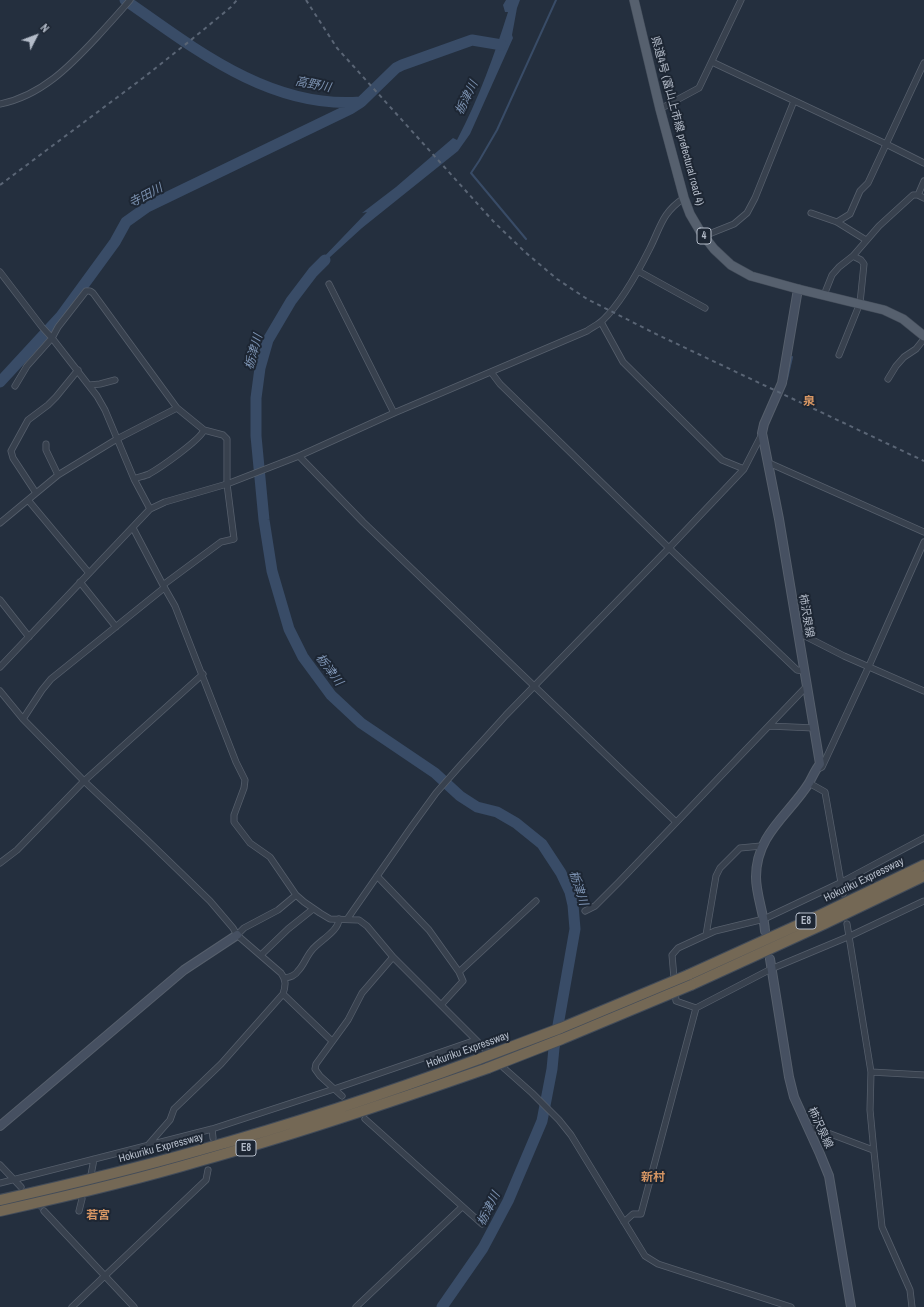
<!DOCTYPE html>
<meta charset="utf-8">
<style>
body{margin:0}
#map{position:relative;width:924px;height:1307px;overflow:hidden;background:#242f3e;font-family:"Archivo Narrow",sans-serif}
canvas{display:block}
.north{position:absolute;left:16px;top:16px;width:40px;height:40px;-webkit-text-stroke:3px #1d2633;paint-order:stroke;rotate:48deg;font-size:11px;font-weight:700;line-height:16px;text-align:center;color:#b4bcc9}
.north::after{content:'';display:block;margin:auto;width:14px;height:18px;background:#b4bcc9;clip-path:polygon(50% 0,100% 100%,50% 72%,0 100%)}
</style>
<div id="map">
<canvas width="924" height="1307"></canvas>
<div class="north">N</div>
</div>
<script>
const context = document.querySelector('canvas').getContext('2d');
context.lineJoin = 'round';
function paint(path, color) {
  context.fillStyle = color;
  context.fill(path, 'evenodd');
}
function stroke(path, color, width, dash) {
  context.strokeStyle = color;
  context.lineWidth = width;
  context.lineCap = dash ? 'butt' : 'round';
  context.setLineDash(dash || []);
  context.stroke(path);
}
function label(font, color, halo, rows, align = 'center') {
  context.font = font + ' "Archivo Narrow","Noto Sans JP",sans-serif';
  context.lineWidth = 4;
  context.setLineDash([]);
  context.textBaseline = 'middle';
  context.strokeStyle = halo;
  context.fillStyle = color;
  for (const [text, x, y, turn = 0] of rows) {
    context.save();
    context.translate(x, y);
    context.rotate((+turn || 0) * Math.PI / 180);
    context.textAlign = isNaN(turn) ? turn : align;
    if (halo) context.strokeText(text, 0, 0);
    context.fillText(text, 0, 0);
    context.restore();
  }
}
paint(new Path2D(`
 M506,0H520L517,8L512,35L513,38L470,134L458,151L362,228L307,278L318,263L367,212L362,213L396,187L453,138L457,140C479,98 494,56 508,12H505L503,5Z`), '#394c67');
stroke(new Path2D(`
 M526,239L471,173L479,161L497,130L556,0
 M787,379L792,357`), '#394c67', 2);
stroke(new Path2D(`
 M125,0C195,49 270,109 360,102
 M325,260L313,272L291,301L268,340L260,368L256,398V436L264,520L272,571L289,629L303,657L331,695L361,723L435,773L460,796L477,807L497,812L516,823L542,844L561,873L570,892L573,905L575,929L554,1048L552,1069L542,1121L508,1201L483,1248L442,1307
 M0,382L61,316L115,242L126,222L147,207L350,109L361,102L396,68L402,65L472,40L502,45`), '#394c67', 11);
stroke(new Path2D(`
 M27,1193L44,1211`), '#3a4453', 5.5, [5.5, 3]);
const street = new Path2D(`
 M712,62L886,144L924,163
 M0,104C41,96 70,66 97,37C108,25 119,13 130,0
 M660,109L699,88L741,0
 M918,195L924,198
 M811,213L837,222L866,240
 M837,222L850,214L860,191L868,183L924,63
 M704,236L734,224L747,213L755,198L794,101
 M638,271L705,308
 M0,272L42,327L52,338L97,396L105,410L134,479L150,509
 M329,284L394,413
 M824,295L832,275L839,267L853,256L879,226L913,195H918L924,181
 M601,322L623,362L722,460L744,469
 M839,355L860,303L864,264L861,260L853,256
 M491,372L500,384L669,548L797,670L804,671
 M888,379L896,366L904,357L916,349L924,339
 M90,385L100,384L115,380
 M15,386L27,366L52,338L58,327L86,291H90L93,293L177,408L204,430L223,435L227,439V484L234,539L221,542L163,585
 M46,444V450L58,475
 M299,456L363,522L676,822
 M769,463L924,532
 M134,479C139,477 145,476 149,474C160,468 200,440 204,430
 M36,493L13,458L11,451L28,420L48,405L56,397L78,370
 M28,500L89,573
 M0,523L58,475L117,439L177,408
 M133,528L163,585L175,606L236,762L245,780L244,788L234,815V822L250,843L270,857L296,895L304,902L320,913L330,919L359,920L367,926L393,957L505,1069L532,1093L559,1120L571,1135L645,1256L658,1264L791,1307
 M80,582L116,627
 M0,600L29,637
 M797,632L844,656L924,691
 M0,667L150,509L165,502L227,484L299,456L394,413L587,331C592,327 598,325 603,320C622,302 638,272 650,248C661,226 662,213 684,198
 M0,691L23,719L84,781L147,840L210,901L233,928L237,935L281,973C286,980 286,985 283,994L221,1064L174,1109L170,1120L149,1144
 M23,719L42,690L51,679L164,588
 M769,726L814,728
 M820,768L822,767L869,666L924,542
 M809,783L825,792L843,894
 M924,838L840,883L764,919L715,931L678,948L672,955L676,1001L696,1008L771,969L850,936L924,901
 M0,863L17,850L84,781L203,674
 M377,876L429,930L459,972L463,981L441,1005
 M585,911L595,906L619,882L807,686
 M348,918L412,826L436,793L458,768L506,715L669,548L744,469L762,434
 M847,924L871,1072L870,1110L874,1152L882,1227L910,1290L912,1307
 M237,935L244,928L278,910L296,895
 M706,935L716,876L720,868L740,848L761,846
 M261,955L288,929L313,909
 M459,972L536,901
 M285,978C290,977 295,976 298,971C304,965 306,957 312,950C319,941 339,931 339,919
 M283,994L332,1041
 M871,1072L924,1075
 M342,1096L320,1076L315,1069L316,1064L348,1020L362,993L393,957
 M365,1119L482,1224
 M808,1127L820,1130L873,1150
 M212,1129L213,1138
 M0,1165L21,1187
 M91,1175L94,1159
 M0,1183L212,1129L334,1089L476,1040
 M44,1211L134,1307
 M79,1211L82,1199
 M624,1222L633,1214H641L696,1008
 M72,1307L206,1180L208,1170
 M356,1307L462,1207`);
const secondary = new Path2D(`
 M765,931C764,913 756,895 756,877C756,834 789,815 809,783C813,776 815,770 820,764L779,519L762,433L764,424L782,383L798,289
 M770,959L789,1077L794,1097L820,1154L829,1176L851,1307
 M0,1126L184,970L237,935`);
const primary = new Path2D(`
 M634,0L660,109L684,198L690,214L700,231L714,249L731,265L751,276L798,289L884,310L903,319L924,336`);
const highway = new Path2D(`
 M688,975L820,915L924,865
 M691,985L824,924L924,876
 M0,1200C67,1185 134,1169 200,1150C294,1124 387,1093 479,1059
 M0,1211C68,1196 136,1180 203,1160C299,1133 394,1101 488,1068`);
stroke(street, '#565f6c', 7);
stroke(secondary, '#565f6c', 10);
stroke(primary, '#414a57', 10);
stroke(highway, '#434c59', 12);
stroke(street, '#38414e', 5.5);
stroke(secondary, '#465061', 8);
stroke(primary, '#56606e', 9);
stroke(highway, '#746855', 10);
stroke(new Path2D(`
 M306,0L337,48L493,221L525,252L557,279L587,299L656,334L924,461
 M0,185L143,78L191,40L231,7L237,0`), '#5a6575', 2, [4, 4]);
const highwayBridge = new Path2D(`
 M479,1059L561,1028L688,975
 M488,1068L562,1039L691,985`);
stroke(highwayBridge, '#434c59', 12, []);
stroke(highwayBridge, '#746855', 10);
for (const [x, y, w] of [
 [704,236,14],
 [806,921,20],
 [246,1148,20]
]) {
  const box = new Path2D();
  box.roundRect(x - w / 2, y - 8, w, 16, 3);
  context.fillStyle = '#1d2633';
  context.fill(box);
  stroke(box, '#b4bcc9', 1);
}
label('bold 10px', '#b4bcc9', null, [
 ["4",704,236],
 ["E8",806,921],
 ["E8",246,1148]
]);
label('11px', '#b4bcc9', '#1d2633', [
 ["県道4号 (富山上市線 prefectural road 4)",677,121,75],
 ["柿沢泉線",806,616,80],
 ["Hokuriku Expressway",864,880,-26],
 ["Hokuriku Expressway",468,1050,-20],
 ["柿沢泉線",820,1128,65],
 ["Hokuriku Expressway",161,1148,-15]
]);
label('italic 12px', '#7c92b1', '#1d2633', [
 ["高野川",313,85,11],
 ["栃津川",467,98,-64],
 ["寺田川",146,196,-28],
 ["栃津川",254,352,-74],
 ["栃津川",329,670,53],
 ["栃津川",578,888,72],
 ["栃津川",489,1209,-63]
]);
label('bold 12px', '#d59563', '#1d2633', [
 ["泉",809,402],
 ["新村",653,1178],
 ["若宮",98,1216]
]);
</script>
